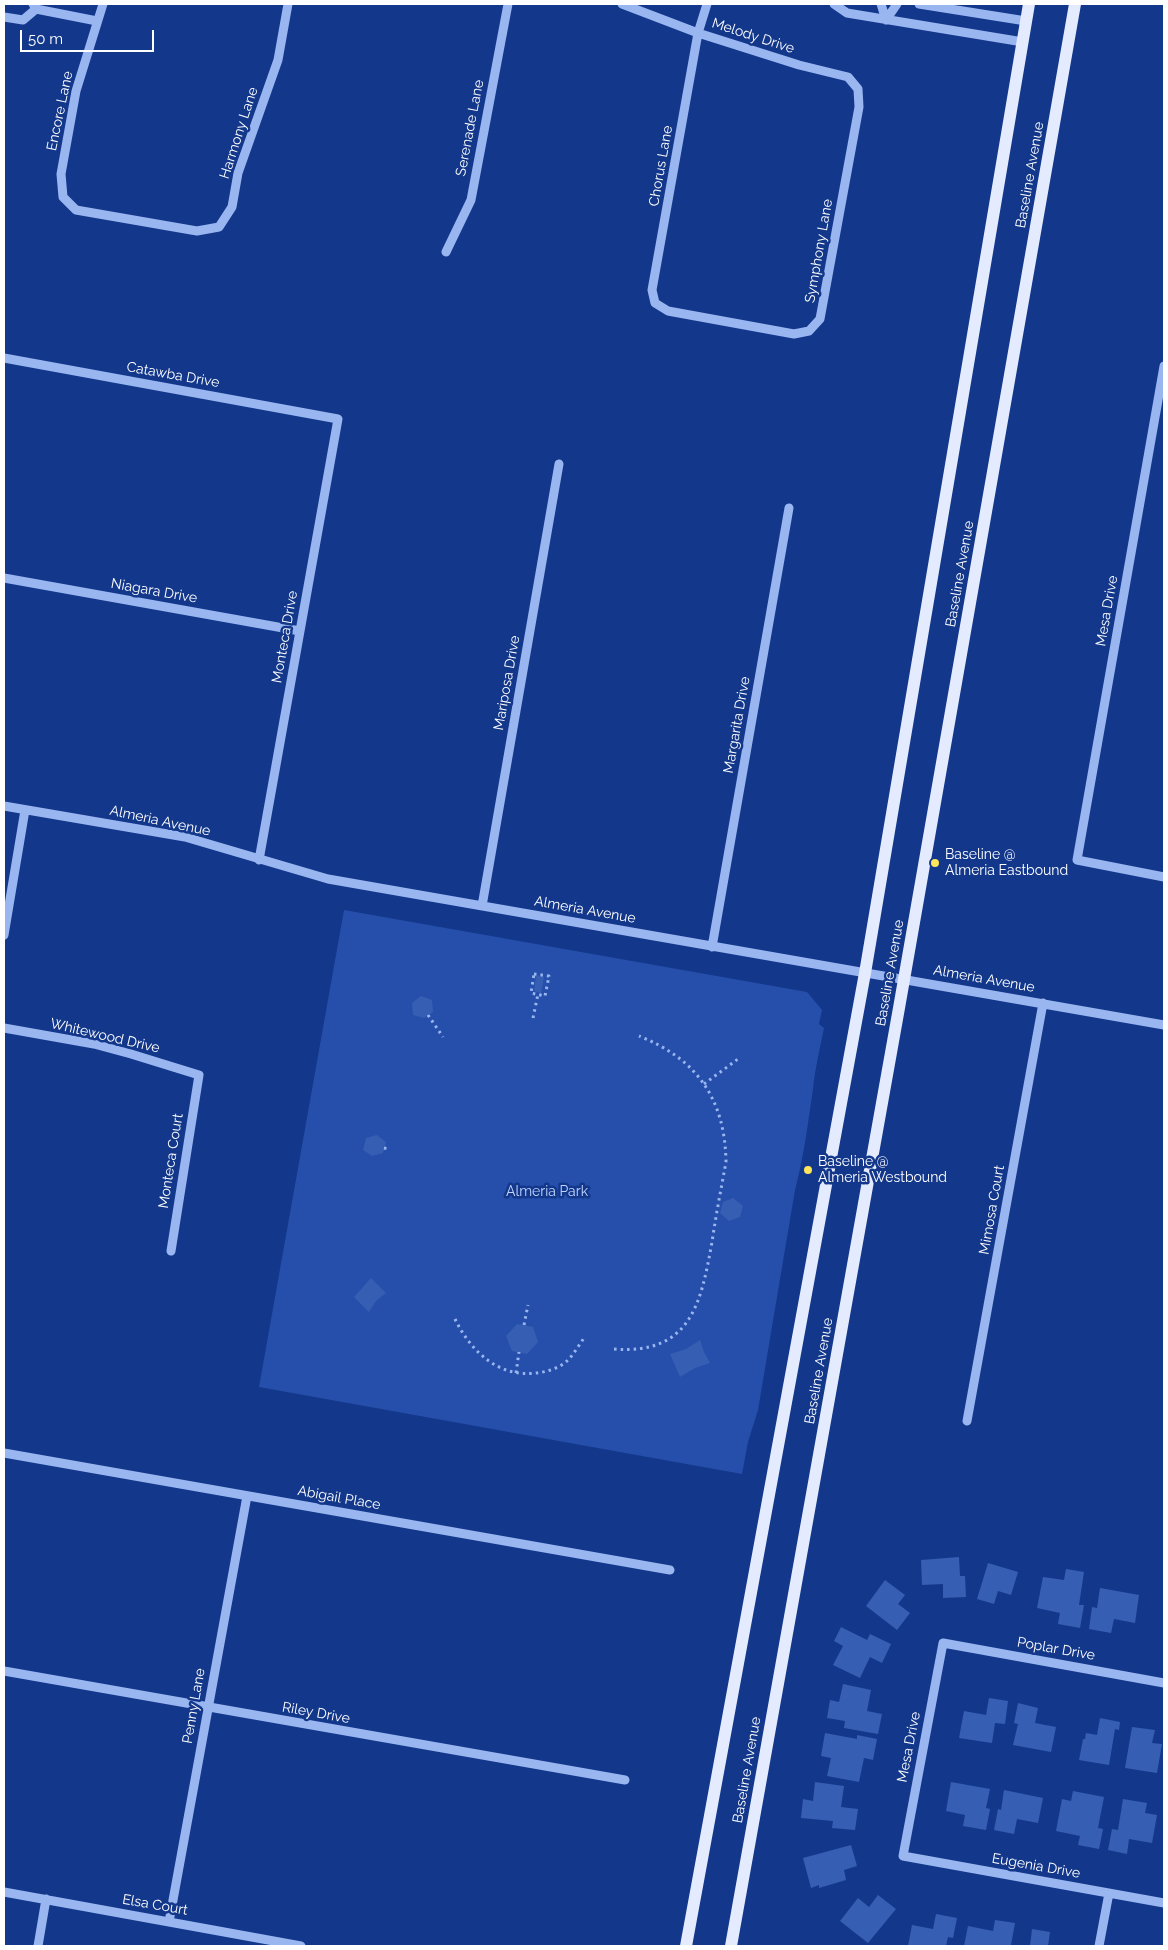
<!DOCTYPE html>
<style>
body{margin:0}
#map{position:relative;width:1168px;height:1950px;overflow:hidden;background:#13388b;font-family:Raleway,sans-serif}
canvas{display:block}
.frame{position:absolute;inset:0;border:5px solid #fff;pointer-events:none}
.scale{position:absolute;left:20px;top:30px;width:134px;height:22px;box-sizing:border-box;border:2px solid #fff;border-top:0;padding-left:6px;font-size:15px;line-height:18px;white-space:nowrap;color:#fff;-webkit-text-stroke:4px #13388b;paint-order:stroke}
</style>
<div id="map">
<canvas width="1168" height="1950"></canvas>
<div class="frame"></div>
<div class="scale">50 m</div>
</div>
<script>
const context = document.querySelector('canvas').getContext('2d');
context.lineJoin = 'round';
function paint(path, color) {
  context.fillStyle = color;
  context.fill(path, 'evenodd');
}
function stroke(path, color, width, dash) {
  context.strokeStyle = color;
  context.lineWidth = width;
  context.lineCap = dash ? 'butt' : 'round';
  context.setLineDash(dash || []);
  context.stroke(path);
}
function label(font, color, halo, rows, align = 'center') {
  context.font = font + ' Raleway,sans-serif';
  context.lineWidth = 5;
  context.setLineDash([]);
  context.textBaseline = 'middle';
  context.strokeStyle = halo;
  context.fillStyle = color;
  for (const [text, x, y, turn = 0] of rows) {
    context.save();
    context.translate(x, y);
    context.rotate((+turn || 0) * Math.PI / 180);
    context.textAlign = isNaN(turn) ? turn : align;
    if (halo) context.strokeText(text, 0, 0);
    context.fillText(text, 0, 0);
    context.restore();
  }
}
paint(new Path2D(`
 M344,910L807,992L822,1010L819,1024L824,1028C820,1048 815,1069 813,1089C808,1123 804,1156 795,1190L758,1410L748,1442L742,1474L259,1387Z`), '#254faa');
paint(new Path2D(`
 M536,975L544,977L541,993L534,991Z
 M421,996L432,1000L433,1012L424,1018L413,1015L412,1003Z
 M377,1135L386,1142L383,1153L372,1156L363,1150L366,1138Z
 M733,1198L743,1206L740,1217L729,1221L720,1213L723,1202Z
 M371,1278L386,1293L376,1301L369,1312L354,1297Z
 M517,1324L533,1327L538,1342L527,1354L512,1351L506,1336Z
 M700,1340L704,1352L710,1363L695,1368L680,1377L670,1354L686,1349Z
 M959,1557L960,1576H965L966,1597L943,1598V1584L922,1585L921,1560Z
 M988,1563L1018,1572L1011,1595L998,1591L994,1604L977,1599Z
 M1066,1569L1084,1572L1079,1605H1084L1080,1628L1058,1624L1060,1613L1037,1608L1043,1577L1064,1580Z
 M885,1580L905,1595L898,1604L910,1613L897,1630L866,1606Z
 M1100,1588L1139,1595L1135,1623L1114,1619L1111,1633L1089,1629L1092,1607L1097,1608Z
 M841,1627L867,1640L870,1634L891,1644L882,1663L870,1657L860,1678L833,1665L843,1646L834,1641Z
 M843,1684L871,1690L867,1711L882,1714L878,1734L844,1728L845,1721L827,1718L830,1700L839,1702Z
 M989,1698L1008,1701L1005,1724L995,1723L992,1743L959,1738L964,1711L986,1715Z
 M1018,1703L1038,1708L1035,1723L1056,1727L1051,1752L1013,1745L1018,1724L1014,1723Z
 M1100,1718L1120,1722L1119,1730L1115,1729L1109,1765L1079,1760L1083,1739H1085L1086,1733L1097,1735Z
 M1132,1727L1155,1730L1152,1743L1162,1744L1157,1773L1125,1768Z
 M825,1733L857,1739V1735L877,1739L873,1760L864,1758L859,1782L827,1776L831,1758L821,1756Z
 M815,1782L844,1786L841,1807L858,1809L855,1830L832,1828L833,1821L801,1818L803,1799L813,1801Z
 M951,1782L990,1789L986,1808L990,1809L986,1830L963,1826L965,1815L946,1811Z
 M1004,1790L1043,1798L1038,1823L1017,1819L1014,1834L994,1830L998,1809L1001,1810Z
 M1073,1791L1104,1797L1098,1828L1103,1829L1099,1849L1078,1845L1080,1836L1056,1831L1062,1799L1071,1801Z
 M1123,1799L1147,1803L1145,1813L1157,1815L1152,1843L1129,1839L1127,1854L1108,1850L1112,1829L1118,1830Z
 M851,1845L857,1866L844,1870L846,1880L819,1888V1885L811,1888L803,1858Z
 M878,1895L896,1909L868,1943L840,1921L858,1898L869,1907Z
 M936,1914L957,1918L953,1938L948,1937L946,1946H908L912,1925L933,1929Z
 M995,1920L1015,1923L1011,1945L964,1946L968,1926L993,1931Z
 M1032,1929L1050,1932L1048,1946H1030Z`), '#365eb3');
stroke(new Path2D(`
 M534,974L549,976L545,996L531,993Z
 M428,1015L443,1037
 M533,1018L538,994
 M704,1084L738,1059
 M384,1148L389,1149
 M455,1319C470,1350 498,1378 536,1373C547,1372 560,1368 568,1360C574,1354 579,1345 584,1338
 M524,1325L528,1305
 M614,1349C691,1355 701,1303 712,1242C716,1215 721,1189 726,1162C725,1099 697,1059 639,1036
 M516,1373L519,1352`), '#9ab6f1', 3, [2.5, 4]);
stroke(new Path2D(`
 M33,4L36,9L97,21
 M103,4L76,91L61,174L63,197L76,210L197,231L219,227L232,207L238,173L278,60L288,4
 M622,4L698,33L799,65L848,77L858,89L859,107L820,319L809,331L794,334L668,311L655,303L652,290L698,33L707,4
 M834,4L847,13L1023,42
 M881,4L886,20
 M919,4L1026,21
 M4,17L23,20L36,9
 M886,20L897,4
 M446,252L471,200L508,4
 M4,358L338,419L259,860
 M1164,366L1077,860L1164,877
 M4,578L300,631
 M4,806L185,837L328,879L1164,1025
 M482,906L559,464
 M4,935L25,810
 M712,947L789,508
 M4,1028L94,1044L131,1054L199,1075L171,1251
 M967,1421L1043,1003
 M4,1453L670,1570
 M4,1671L625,1780
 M1164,1683L943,1643L903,1856L1164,1903
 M4,1892L301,1946
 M169,1922L247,1496
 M38,1946L46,1899
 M1099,1946L1109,1893`), '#9ab6f1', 9);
stroke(new Path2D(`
 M686,1946L865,973L1029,4
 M731,1946L899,1008L1075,4`), '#e4ebff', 12);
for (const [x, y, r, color] of [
 [935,863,5,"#ffe55a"],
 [808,1170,5,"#ffe55a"]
]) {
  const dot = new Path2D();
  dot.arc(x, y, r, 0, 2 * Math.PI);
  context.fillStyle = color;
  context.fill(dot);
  stroke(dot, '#13388b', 2);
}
label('14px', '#fff', '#13388b', [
 ["Melody Drive",753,36,18],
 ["Encore Lane",60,111,-78],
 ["Serenade Lane",470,128,-79],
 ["Harmony Lane",239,133,-72],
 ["Chorus Lane",661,166,-80],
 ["Baseline Avenue",1030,175,-80],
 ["Symphony Lane",819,251,-80],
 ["Catawba Drive",173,375,10],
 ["Baseline Avenue",960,574,-80],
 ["Niagara Drive",154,591,10],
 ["Mesa Drive",1107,611,-80],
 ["Monteca Drive",285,637,-80],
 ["Mariposa Drive",507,683,-80],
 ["Margarita Drive",737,725,-80],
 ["Almeria Avenue",160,821,12],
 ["Almeria Avenue",585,910,10],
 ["Baseline Avenue",890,973,-80],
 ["Almeria Avenue",984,979,10],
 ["Whitewood Drive",105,1036,13],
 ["Monteca Court",171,1161,-81],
 ["Mimosa Court",992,1210,-80],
 ["Baseline Avenue",819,1371,-80],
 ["Abigail Place",339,1498,10],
 ["Poplar Drive",1056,1649,10],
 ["Penny Lane",194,1706,-80],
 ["Riley Drive",316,1713,10],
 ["Mesa Drive",909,1747,-79],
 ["Baseline Avenue",747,1770,-80],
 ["Eugenia Drive",1036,1866,10],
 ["Elsa Court",155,1905,10]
]);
label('14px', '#fff', '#13388b', [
 ["Baseline @",945,855],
 ["Almeria Eastbound",945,871],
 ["Baseline @",818,1162],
 ["Almeria Westbound",818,1178]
], 'left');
label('14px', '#c1d4fc', '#13388b', [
 ["Almeria Park",547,1192]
]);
</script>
